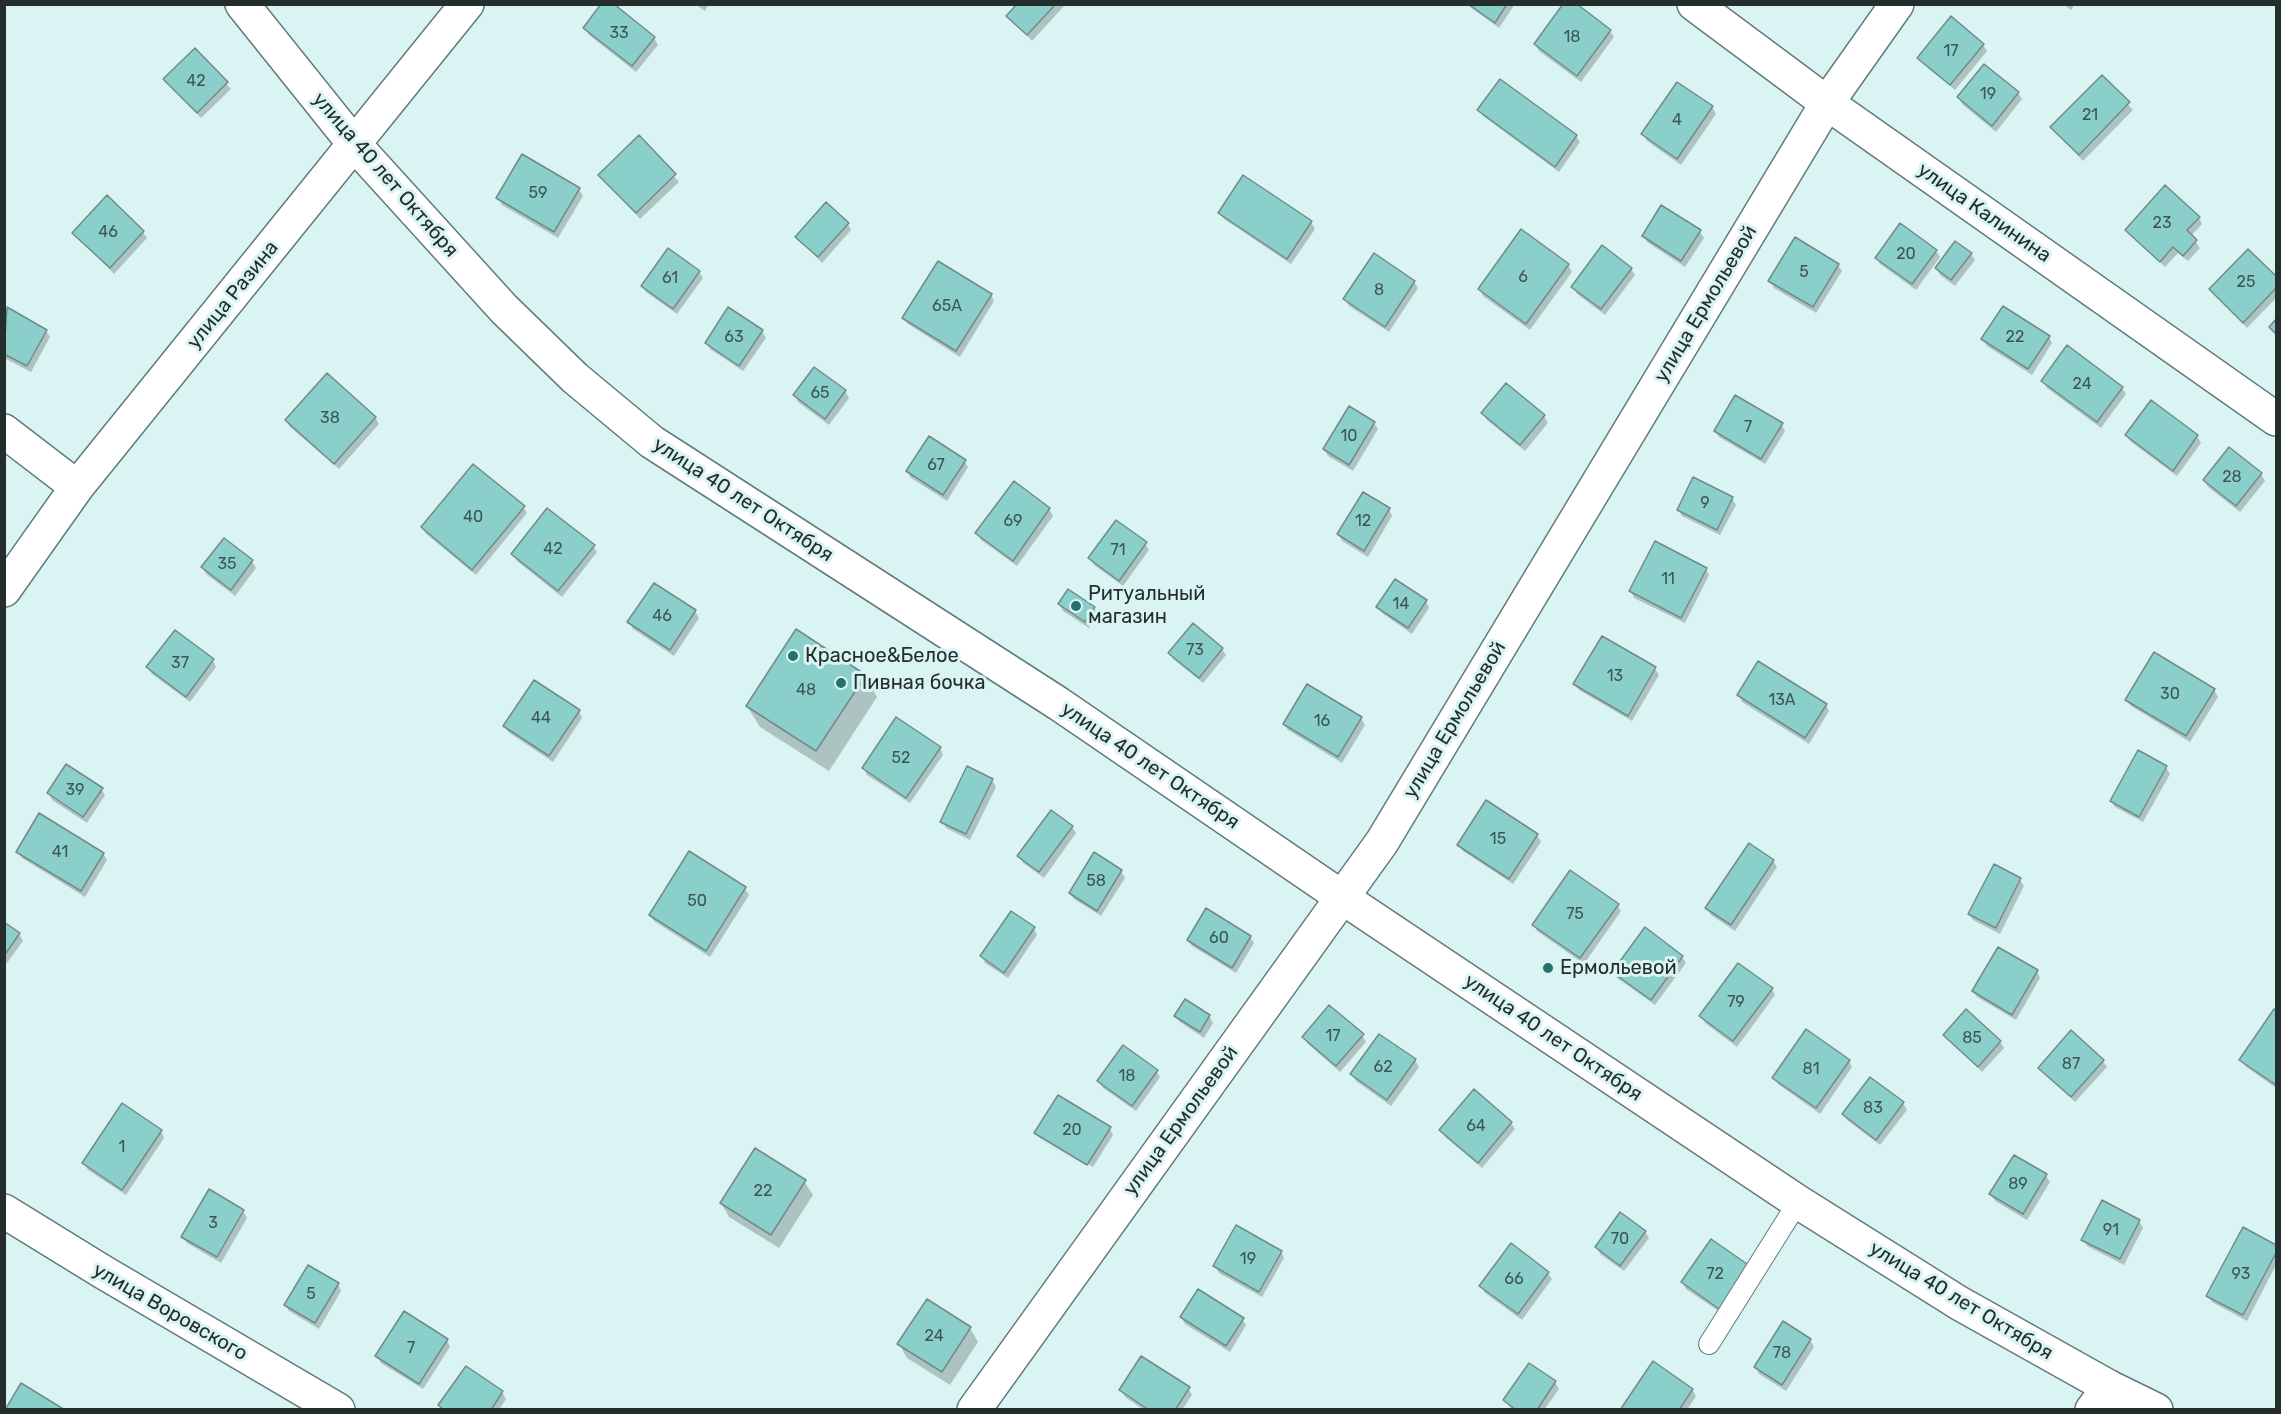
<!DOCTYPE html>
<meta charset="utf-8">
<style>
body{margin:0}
#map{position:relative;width:2281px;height:1414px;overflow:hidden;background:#d9f4f2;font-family:Rubik,sans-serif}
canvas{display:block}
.frame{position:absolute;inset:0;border:6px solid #232e2d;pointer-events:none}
</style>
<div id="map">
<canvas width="2281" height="1414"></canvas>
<div class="frame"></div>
</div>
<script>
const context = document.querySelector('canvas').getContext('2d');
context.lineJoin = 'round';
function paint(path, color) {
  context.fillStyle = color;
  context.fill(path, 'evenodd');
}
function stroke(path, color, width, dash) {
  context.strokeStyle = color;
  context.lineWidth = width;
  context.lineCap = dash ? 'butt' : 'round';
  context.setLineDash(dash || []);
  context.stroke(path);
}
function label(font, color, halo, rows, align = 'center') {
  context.font = font + ' Rubik,sans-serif';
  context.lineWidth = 6;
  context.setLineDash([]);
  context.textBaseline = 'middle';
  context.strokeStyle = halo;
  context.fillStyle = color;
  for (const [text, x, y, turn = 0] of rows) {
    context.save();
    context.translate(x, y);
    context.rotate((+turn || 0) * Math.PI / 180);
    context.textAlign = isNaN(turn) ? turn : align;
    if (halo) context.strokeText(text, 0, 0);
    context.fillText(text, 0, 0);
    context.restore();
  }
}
paint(new Path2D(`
 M695,4H709L705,11Z
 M1019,4H1064L1065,5L1032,41L1008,16Z
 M1466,4H1515L1499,28Z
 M2063,4H2075L2071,10Z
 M585,28L654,38L658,45L636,72L589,35Z
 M1610,31L1614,37L1581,82L1539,51L1535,44Z
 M1983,45L1987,51L1955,90L1923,64L1919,58Z
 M195,50L231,89L201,118L165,79Z
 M2102,77L2133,110L2083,161L2052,128Z
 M1678,84L1712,107L1716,114L1681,165L1647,141L1643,134Z
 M2018,93L2022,99L1996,132L1962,104L1959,97Z
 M1479,110L1576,136L1580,142L1559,172L1483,116Z
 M639,137L679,182L640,219L600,175Z
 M1243,177L1311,222L1315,229L1291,264L1224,219L1220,213Z
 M579,190L583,196L558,238L502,205L498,198Z
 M2199,218L2202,224L2191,236L2200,248L2188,261L2178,253L2165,267L2127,230Z
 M848,224L851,230L822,263L797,237Z
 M143,232L147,238L114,274L74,233Z
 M1700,232L1704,238L1685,267L1647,242L1644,236Z
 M1936,251L1940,257L1916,290L1880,264L1877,258Z
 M2248,251L2276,278V298L2247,328L2211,289Z
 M1971,254L1975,260L1955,286L1940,275L1936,268Z
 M1568,265L1572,272L1530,330L1483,296L1480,290Z
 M1838,265L1842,271L1816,313L1774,288L1770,281Z
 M1631,269L1635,275L1605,315L1577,294L1573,287Z
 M699,272L703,278L677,314L646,292L642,286Z
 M1414,282L1418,288L1389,332L1349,306L1345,299Z
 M991,295L994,301L960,357L908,324L904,318Z
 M7,309L46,331L50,337L31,372L4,358V314Z
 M762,331L766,338L743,371L710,349L706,343Z
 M2049,337L2052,343L2032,375L1987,346L1983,339Z
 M814,369L845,391L849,398L829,425L798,402L795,395Z
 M2043,381L2122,388L2126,394L2101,428L2047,388Z
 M1483,413L1544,416L1548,423L1525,451L1487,420Z
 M375,417L379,424L339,469L290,427L286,420Z
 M1374,423L1378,429L1353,471L1328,456L1324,449Z
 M1781,424L1785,431L1765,464L1719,437L1715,431Z
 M2126,435L2197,436L2201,443L2177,476L2130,441Z
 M964,461L968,467L947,501L911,478L907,471Z
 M2261,474L2265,481L2240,512L2208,487L2204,480Z
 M1014,483L1049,509L1053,516L1017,566L981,540L977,533Z
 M1732,498L1736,505L1720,535L1682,516L1679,510Z
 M523,507L527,513L476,575L426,534L422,528Z
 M1389,509L1392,516L1368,557L1342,541L1339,534Z
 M224,540L252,561L256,568L235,596L206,574L203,567Z
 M1145,543L1149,550L1123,586L1094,565L1090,558Z
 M593,546L597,552L562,597L517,561L513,554Z
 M1706,569L1709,575L1685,623L1634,598L1631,591Z
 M1426,601L1429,608L1412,634L1382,613L1378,607Z
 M1059,604L1094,608L1098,615L1089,628L1063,611Z
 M695,611L699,618L674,656L633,629L629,622Z
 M1602,638L1655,669L1659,675L1632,721L1579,690L1575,684Z
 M1222,649L1226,655L1203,683L1173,659L1170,653Z
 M213,660L216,667L190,702L152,674L148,668Z
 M865,676L877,697L829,771L760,727L747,706Z
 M2214,690L2218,697L2190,742L2131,706L2127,700Z
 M1739,695L1826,705L1829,711L1809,744L1742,702Z
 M579,711L582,718L553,762L508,732L505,726Z
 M1361,718L1365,725L1342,763L1288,730L1284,724Z
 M940,748L943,755L910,803L867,775L864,768Z
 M2166,767L2170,774L2143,822L2115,807L2111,801Z
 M992,780L996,787L970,840L946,828L942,821Z
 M101,789L105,795L87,823L52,800L49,793Z
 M1487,802L1537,835L1541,842L1513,884L1463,851L1459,845Z
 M1072,827L1076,833L1044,878L1023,863L1019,856Z
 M18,852L103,854L107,860L85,897L22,858Z
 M689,853L745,889L749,895L710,957L654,921L650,915Z
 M1095,854L1121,871L1125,878L1101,916L1074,899L1070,893Z
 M1773,861L1777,867L1735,931L1711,915L1707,908Z
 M2020,880L2024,886L2000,934L1973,920L1969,914Z
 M1617,905L1621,911L1584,964L1537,931L1534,925Z
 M4,924L19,934L23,941L4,967Z
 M1034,929L1037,935L1008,978L985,963L982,956Z
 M1250,937L1254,943L1236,973L1192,946L1188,940Z
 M1682,957L1686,963L1655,1005L1617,978L1614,972Z
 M2037,971L2040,978L2016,1020L1977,997L1973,991Z
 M1772,989L1775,995L1737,1047L1705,1023L1701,1016Z
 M1186,1001L1209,1016L1213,1023L1204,1038L1180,1022L1176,1016Z
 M2275,1011L2276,1012V1088L2245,1066L2241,1060Z
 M1362,1035L1366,1042L1340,1072L1308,1044L1304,1037Z
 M1945,1035L2000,1042L2004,1048L1982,1072Z
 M1415,1060L1419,1067L1391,1106L1356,1081L1352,1075Z
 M1849,1061L1852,1067L1820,1114L1778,1084L1774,1078Z
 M2103,1061L2107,1067L2075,1102L2040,1068Z
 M1156,1071L1160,1077L1136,1111L1103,1088L1099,1081Z
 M1870,1079L1903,1103L1907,1110L1880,1145L1847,1120L1843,1114Z
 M1511,1123L1515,1129L1482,1168L1445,1137L1441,1130Z
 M1110,1129L1113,1135L1093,1167L1039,1134V1138L1091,1171L1040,1139L1036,1133Z
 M161,1131L164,1138L126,1195L88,1170L84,1163Z
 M2046,1176L2050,1182L2027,1220L1995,1201L1991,1194Z
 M804,1181L813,1195L779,1248L729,1217L721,1203Z
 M243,1211L247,1218L221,1263L187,1243L183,1237Z
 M2139,1221L2143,1228L2124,1265L2087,1246L2083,1239Z
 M2244,1229L2276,1247V1265L2247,1321L2212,1302L2208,1296Z
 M1645,1232L1649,1238L1624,1271L1600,1254L1597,1247Z
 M1281,1252L1284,1258L1262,1297L1219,1273L1215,1266Z
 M1749,1267L1723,1314L1686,1289L1682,1282Z
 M1548,1273L1552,1279L1522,1320L1485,1293L1481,1286Z
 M338,1284L341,1291L319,1329L289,1311L286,1305Z
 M1181,1317L1242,1319L1246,1325L1230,1352L1185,1324Z
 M970,1328L978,1342L950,1385L907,1358L899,1344Z
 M447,1340L450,1347L423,1389L381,1363L377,1356Z
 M1810,1340L1814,1347L1786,1391L1759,1374L1756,1367Z
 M466,1368L502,1392L506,1399L499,1410H443L440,1406Z
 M1555,1382L1559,1389L1544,1410H1512L1505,1400Z
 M1188,1388L1192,1395L1182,1410H1144L1125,1397L1121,1390Z
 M1692,1390L1696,1396L1687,1410H1622Z`), '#0003');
const building = new Path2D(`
 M601,4H614L655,37L632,66L583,28Z
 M1017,4H1056L1027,35L1006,16Z
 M1468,4H1507L1495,23Z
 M1563,4H1577L1611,30L1577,76L1534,44Z
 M1951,16L1984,44L1950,85L1917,58Z
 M195,48L228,82L197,113L163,79Z
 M1984,64L2019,92L1992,126L1957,97Z
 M2102,75L2130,102L2079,155L2050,127Z
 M1500,79L1577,135L1555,167L1477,110Z
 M1677,82L1713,106L1677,159L1641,134Z
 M639,135L676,174L636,213L598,175Z
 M522,154L580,188L554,232L496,198Z
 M1243,175L1312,221L1287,259L1218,213Z
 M2165,185L2200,217L2187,230L2197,240L2183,256L2173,247L2160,262L2125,230Z
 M107,195L144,231L110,268L72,233Z
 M826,202L849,223L818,257L795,237Z
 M1661,205L1701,230L1681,261L1642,236Z
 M1900,223L1937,250L1912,284L1875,258Z
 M1521,229L1569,264L1526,324L1478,289Z
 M1795,237L1839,264L1813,307L1768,281Z
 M1955,241L1972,253L1951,280L1935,268Z
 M1602,245L1632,268L1601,309L1571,287Z
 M668,248L700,271L673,309L641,286Z
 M2248,249L2276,276V288L2243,323L2209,289Z
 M1374,253L1415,281L1385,327L1343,299Z
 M938,261L992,294L956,351L902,318Z
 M2003,306L2050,336L2028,369L1981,339Z
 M7,307L47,330L27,366L4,354Z
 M728,307L763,330L739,366L705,343Z
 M2276,319V334L2269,327Z
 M2067,345L2123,387L2097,422L2041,381Z
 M814,367L846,390L825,419L793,395Z
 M327,373L376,417L334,464L285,420Z
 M1506,383L1545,415L1520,445L1481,413Z
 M1735,395L1783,423L1761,459L1714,431Z
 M2151,400L2198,435L2173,471L2125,435Z
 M1349,406L1375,422L1349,465L1323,449Z
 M929,436L966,460L943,495L906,471Z
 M2229,447L2262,473L2236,506L2203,480Z
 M473,464L525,506L472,570L421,527Z
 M1693,477L1733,497L1717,530L1677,510Z
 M1014,481L1050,508L1013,561L975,533Z
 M1363,492L1390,508L1364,551L1337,534Z
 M547,508L595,545L558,591L511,554Z
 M1116,520L1147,542L1119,581L1088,558Z
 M224,538L253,560L231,590L201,567Z
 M1655,541L1707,568L1681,618L1629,591Z
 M1395,579L1427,600L1408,628L1376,607Z
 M654,583L696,610L670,650L627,622Z
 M1068,589L1095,607L1085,622L1058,604Z
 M1193,623L1223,648L1199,678L1168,653Z
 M796,629L866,675L816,751L746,706Z
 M175,630L214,659L186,697L146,667Z
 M1602,636L1656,667L1628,716L1573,684Z
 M2154,652L2215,689L2186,736L2125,700Z
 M1758,661L1827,704L1805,738L1737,695Z
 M534,680L580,710L549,756L503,726Z
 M1307,684L1362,717L1338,757L1283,724Z
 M896,717L941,747L906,798L862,768Z
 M2138,750L2167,766L2139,817L2110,801Z
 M66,764L103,788L83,817L47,793Z
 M967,766L993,779L966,834L940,822Z
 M1486,800L1538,834L1509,879L1457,845Z
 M1051,810L1073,826L1039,872L1017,856Z
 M39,813L104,853L81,891L16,852Z
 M1749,843L1774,860L1731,925L1705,908Z
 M689,851L746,887L706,951L649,915Z
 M1094,852L1122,870L1097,911L1069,893Z
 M1994,864L2021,878L1996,928L1968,914Z
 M1570,870L1619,904L1580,958L1532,925Z
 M1206,908L1251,936L1232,968L1187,940Z
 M1011,911L1035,927L1004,973L980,956Z
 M4,922L20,933L4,956Z
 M1645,927L1683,956L1651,1000L1612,972Z
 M1998,947L2038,970L2012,1015L1972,991Z
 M1738,963L1773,988L1733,1041L1699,1016Z
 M1185,999L1210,1015L1200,1032L1174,1016Z
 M1329,1005L1364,1034L1336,1066L1302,1037Z
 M1966,1009L2001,1041L1978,1067L1943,1035Z
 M2274,1009L2276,1010V1085L2239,1060Z
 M1806,1029L1850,1060L1816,1108L1772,1078Z
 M2071,1030L2104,1060L2071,1097L2038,1068Z
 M1379,1034L1416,1059L1387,1100L1350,1074Z
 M1123,1045L1158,1070L1132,1106L1097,1081Z
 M1870,1077L1904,1102L1876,1140L1842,1114Z
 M1474,1089L1512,1122L1478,1163L1439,1130Z
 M1058,1095L1111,1127L1087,1165L1034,1133Z
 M122,1103L162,1130L122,1190L82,1163Z
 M755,1148L806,1180L771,1235L720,1203Z
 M2014,1155L2047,1174L2023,1214L1989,1194Z
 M209,1189L244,1210L217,1257L181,1237Z
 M2102,1200L2140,1220L2120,1259L2081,1240Z
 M1620,1212L1646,1231L1620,1266L1595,1247Z
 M1236,1225L1282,1251L1259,1292L1213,1266Z
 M2243,1227L2276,1245V1253L2243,1315L2206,1296Z
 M1711,1239L1750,1266L1719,1309L1681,1282Z
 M1511,1243L1549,1272L1518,1314L1479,1286Z
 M308,1265L339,1283L315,1323L284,1305Z
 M1198,1289L1244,1318L1226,1346L1180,1317Z
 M927,1299L971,1327L942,1372L897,1344Z
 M404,1311L448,1339L419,1384L375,1356Z
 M1783,1321L1811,1339L1782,1385L1754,1367Z
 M1141,1356L1190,1387L1175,1410H1149L1119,1390Z
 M1653,1361L1693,1389L1679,1410H1620Z
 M1529,1363L1556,1381L1537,1410H1516L1503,1400Z
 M466,1366L503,1391L491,1410H444L438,1405Z
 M21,1383L65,1410H5Z`);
paint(building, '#8bcfcb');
stroke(building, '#728b89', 1.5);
const service = new Path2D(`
 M1709,1344L1798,1202`);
const minor = new Path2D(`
 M1694,4L1827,103L2276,419
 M4,431L77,487
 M4,590L77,487L467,4
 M4,1211L103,1272L338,1410
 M974,1410L1382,842L1827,103L1897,4
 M2092,1410L2109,1387`);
const tertiary = new Path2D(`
 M242,4L355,145L504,309L575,378L652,442L1059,704L1343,898L1798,1202L1959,1303L2109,1387L2156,1410`);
stroke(service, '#627b79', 22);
stroke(minor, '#627b79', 36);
stroke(tertiary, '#627b79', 36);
stroke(service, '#fff', 20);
stroke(minor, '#fff', 33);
stroke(tertiary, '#fff', 33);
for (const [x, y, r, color] of [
 [1076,606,6,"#26706d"],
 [793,656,6,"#26706d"],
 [841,683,6,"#26706d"],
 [1548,968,6,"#26706d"]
]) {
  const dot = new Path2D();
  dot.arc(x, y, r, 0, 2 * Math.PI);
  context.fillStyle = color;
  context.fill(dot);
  stroke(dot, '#d9f4f2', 2);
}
label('16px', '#3d5654', null, [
 ["33",619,33],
 ["18",1572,37],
 ["17",1951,51],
 ["42",196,81],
 ["19",1988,94],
 ["21",2090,115],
 ["4",1677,120],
 ["59",538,193],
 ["23",2162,223],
 ["46",108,232],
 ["20",1906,254],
 ["5",1804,272],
 ["6",1523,277],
 ["61",670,278],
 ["25",2246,282],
 ["8",1379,290],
 ["65А",947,306],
 ["63",734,337],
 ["22",2015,337],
 ["24",2082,384],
 ["65",820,393],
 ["38",330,418],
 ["7",1748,427],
 ["10",1349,436],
 ["67",936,465],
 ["28",2232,477],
 ["9",1705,503],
 ["40",473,517],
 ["69",1013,521],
 ["12",1363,521],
 ["42",553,549],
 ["71",1118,550],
 ["35",227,564],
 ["11",1668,579],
 ["14",1401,604],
 ["46",662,616],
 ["73",1195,650],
 ["37",180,663],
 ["13",1615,676],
 ["48",806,690],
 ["30",2170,694],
 ["13А",1782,700],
 ["44",541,718],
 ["16",1322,721],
 ["52",901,758],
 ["39",75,790],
 ["15",1498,839],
 ["41",60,852],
 ["58",1096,881],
 ["50",697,901],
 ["75",1575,914],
 ["60",1219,938],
 ["79",1736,1002],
 ["17",1333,1036],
 ["85",1972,1038],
 ["87",2071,1064],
 ["62",1383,1067],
 ["81",1811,1069],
 ["18",1127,1076],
 ["83",1873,1108],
 ["64",1476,1126],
 ["20",1072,1130],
 ["1",122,1147],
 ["89",2018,1184],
 ["22",763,1191],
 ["3",213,1223],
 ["91",2111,1230],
 ["70",1620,1239],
 ["19",1248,1259],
 ["72",1715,1274],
 ["93",2241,1274],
 ["66",1514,1279],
 ["5",311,1294],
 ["24",934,1336],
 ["7",411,1348],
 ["78",1782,1353]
]);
label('20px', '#232e2d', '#d9f4f2', [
 ["улица 40 лет Октября",385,175,49],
 ["улица Калинина",1984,213,35],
 ["улица Разина",233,295,-51],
 ["улица Ермольевой",1706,304,-59],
 ["улица 40 лет Октября",743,500,33],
 ["улица Ермольевой",1455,720,-59],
 ["улица 40 лет Октября",1150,766,34],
 ["улица 40 лет Октября",1553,1038,34],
 ["улица Ермольевой",1181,1121,-54],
 ["улица 40 лет Октября",1961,1301,31],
 ["улица Воровского",170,1312,30]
]);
label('20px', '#232e2d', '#d9f4f2', [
 ["Ритуальный",1088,594],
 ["магазин",1088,617],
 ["Красное&Белое",805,656],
 ["Пивная бочка",853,683],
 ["Ермольевой",1560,968]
], 'left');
</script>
